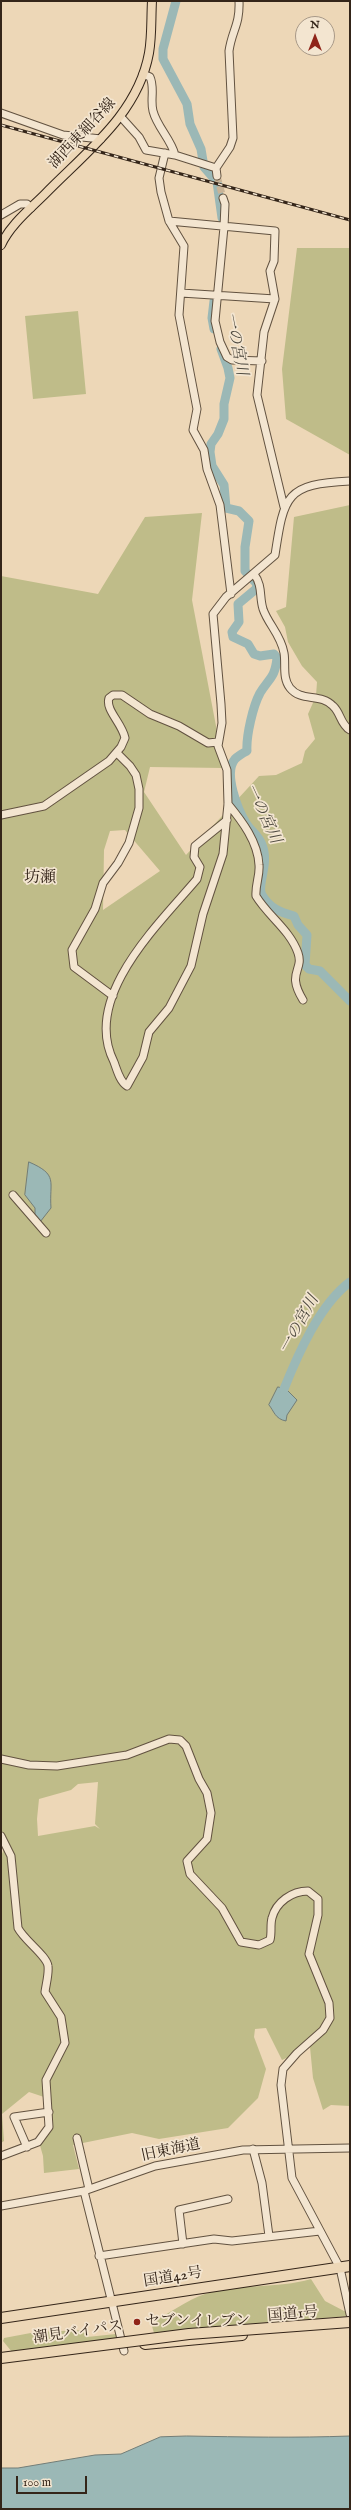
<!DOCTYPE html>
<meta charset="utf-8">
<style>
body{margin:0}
#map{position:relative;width:351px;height:2510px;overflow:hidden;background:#edd7b7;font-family:"IM FELL English",serif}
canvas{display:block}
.frame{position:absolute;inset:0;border:2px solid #342519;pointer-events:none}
.north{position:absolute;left:295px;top:16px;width:40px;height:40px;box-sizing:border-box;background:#f3e5d0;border:1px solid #a79887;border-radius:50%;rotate:0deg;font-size:11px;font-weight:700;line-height:16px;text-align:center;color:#342519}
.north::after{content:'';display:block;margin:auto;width:14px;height:18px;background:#8f2418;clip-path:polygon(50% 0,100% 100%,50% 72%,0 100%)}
.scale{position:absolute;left:16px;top:2476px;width:71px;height:18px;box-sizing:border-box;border:2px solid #342519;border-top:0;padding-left:5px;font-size:12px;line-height:14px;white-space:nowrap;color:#342519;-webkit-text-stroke:3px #f3e5d0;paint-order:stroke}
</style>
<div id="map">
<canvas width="351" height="2510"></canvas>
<div class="frame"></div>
<div class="north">N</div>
<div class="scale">100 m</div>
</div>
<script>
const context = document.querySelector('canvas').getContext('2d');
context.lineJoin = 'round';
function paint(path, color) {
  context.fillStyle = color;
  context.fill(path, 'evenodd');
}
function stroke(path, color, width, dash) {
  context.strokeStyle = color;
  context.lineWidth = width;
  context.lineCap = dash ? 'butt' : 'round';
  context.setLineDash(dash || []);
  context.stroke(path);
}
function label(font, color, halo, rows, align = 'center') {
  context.font = font + ' "IM FELL English","Noto Serif JP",serif';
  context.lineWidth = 3.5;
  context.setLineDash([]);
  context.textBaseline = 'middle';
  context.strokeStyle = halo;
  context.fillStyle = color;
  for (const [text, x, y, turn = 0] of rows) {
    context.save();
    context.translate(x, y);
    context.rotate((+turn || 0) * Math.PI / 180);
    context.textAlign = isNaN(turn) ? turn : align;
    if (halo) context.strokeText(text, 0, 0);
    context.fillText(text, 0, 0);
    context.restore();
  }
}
paint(new Path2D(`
 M297,248H350V455L286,419L282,369Z
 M78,311L86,394L33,399L25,316Z
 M350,505V2106L331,2105L323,2110L313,2078L310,2047L282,2060L266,2028L255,2029L254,2037L266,2069L258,2098L228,2128L159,2139L132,2133L73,2145L79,2169L44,2173L43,2156L39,2142L50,2120L47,2098L29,2092L2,2114L4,2141L1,2143V1857L4,1848L1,1836V576L98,594L145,517L202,513L192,600L224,768L150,767L144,792L186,855L259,776L276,775L302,763L305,751L315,739L308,714L316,696L317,682L302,666L288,642L285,627L276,611L286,607L294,517ZM125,830L160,871L103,910L104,850L110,831ZM98,1782L95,1824L100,1829L95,1826L38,1836L37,1819L39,1799L71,1790L78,1784Z
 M311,2279L325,2301L344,2311L350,2309V2316L207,2327L154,2333L151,2323C168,2314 187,2300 205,2294C239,2283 277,2289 311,2279Z
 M85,2330L87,2337L116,2334V2338L12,2352L3,2341L4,2338L36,2332Z`), '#bfbc89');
const water = new Path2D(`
 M29,1162C59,1175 49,1181 51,1208L40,1222L35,1219V1208L25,1195Z
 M278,1387L286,1389L297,1400L287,1415L286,1421C275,1419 274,1411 269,1405Z
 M187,2436C241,2437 296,2438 350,2436V2509H1V2468H18L95,2455L121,2454L160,2437Z`);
paint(water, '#9bb8b6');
stroke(water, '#727d77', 1);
stroke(new Path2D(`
 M176,1L163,49V59L187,104L190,124L201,149L204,167L217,182L222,218
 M214,301L212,318L214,329
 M221,349L228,368L230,378L224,404V419L218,434L211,444L210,452L212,466L224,485L226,508L239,511L249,521L245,547V571L257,584L256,589L238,604L239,622L232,632L233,637L248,644L254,654L260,656L274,654L277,658C275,678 269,678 260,693C253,706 246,736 247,751C243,753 238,756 235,759C223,773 238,810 246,823C251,831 259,836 262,845C270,864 256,886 262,895C270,908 279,912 294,916L298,925L307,935L305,965L309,969L320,971L350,1001
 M284,1389C298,1354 320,1304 350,1282`), '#9bb8b6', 9);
stroke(new Path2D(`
 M217,176L223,198`), '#c8b397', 7, [7, 3.5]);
const minor = new Path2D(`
 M143,74L150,77C155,88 150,100 153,111C157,127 171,139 175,155
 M1,113L63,135L101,139
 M121,117L139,137L146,150L175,155L216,168
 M165,153L159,178L161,192L169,221L184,246L179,315L197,409L193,430L204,450L207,469L220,505L231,594
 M217,176L216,168L230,147L233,138L229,51C232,30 240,25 239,1
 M223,198L225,204L224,227L215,321L220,342L227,357L232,360L262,361
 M1,215L20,204H27L31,208
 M169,221L275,231L274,261L270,271L275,299L264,332L257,395L284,507
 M181,293L275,299
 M254,574C263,586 259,596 263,609C268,624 281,635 284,653C286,664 282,678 290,688C301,702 321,693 333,706C341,713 340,724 350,730
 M228,804C242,821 258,842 259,865C260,876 255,885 256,896C268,916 290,930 298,953C304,971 286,972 303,1000
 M1,815L44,806L109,761L121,747L125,738C122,723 105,710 109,698L113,695H122L150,714L179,726L208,743L218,742
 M227,820L195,846L194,857L200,867L197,879C159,924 81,997 114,1062C117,1070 120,1082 127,1086L143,1057L149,1032L169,1008L191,966L203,914L223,854L228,804L227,770L218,746L222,723L221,704L213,614L226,597L275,555C284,495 286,484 350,481
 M113,996L74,967L72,950L95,909L103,883L118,863L129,843L139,808V789L136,775L130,766L117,753
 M13,1195L46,1233
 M1,1759L29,1765L57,1766L127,1755L169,1739L180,1740L186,1746L199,1779L207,1793L211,1813L207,1839L187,1861L190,1874L222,1908L241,1942L259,1945L270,1940C272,1932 270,1925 272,1918C276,1902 292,1891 308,1891L318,1899V1915L309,1954L329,2003L330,2018L323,2030L297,2053L283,2069L281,2085L292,2178L340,2268L350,2314
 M1,1836L11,1856L18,1928C24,1940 47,1956 48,1966C49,1974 46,1984 45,1992L61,2017L65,2043L46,2080L49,2127L38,2142L1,2156
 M77,2138L89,2189
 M27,2147L14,2117L49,2112
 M253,2149L262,2183L269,2236
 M84,2191L124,2351
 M1,2206L84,2191L155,2166L243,2150L350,2148
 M183,2244L179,2210L228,2199
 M99,2256L214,2239L232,2241L320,2231`);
const major = new Path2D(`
 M1,245C10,225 30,209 45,194C86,152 138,114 149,53C152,36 151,18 152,1`);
const highway = new Path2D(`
 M1,2318L350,2266
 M145,2344L242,2335`);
stroke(minor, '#625240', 9);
stroke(major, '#342519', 10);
stroke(highway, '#342519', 12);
stroke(minor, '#f3e5d0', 7);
stroke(major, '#edd7b7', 8);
stroke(highway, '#edd7b7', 10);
const rail = new Path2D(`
 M1,125L350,220`);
stroke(rail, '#342519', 3);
stroke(rail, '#f3e5d0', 1.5, [4.5]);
const highwayBridge = new Path2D(`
 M1,2358L189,2334L350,2322`);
stroke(highwayBridge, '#342519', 12, []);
stroke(highwayBridge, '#edd7b7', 10);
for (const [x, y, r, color] of [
 [137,2322,4,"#8f2418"]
]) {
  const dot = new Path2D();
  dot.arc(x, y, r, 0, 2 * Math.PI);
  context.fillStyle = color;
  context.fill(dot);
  stroke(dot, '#f3e5d0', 1.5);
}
label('15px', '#342519', '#f3e5d0', [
 ["湖西東細谷線",83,134,-47],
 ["旧東海道",171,2151,-12],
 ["国道42号",173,2278,-9],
 ["国道1号",293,2315,-5],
 ["潮見バイパス",78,2333,-8]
]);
label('15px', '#342519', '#f3e5d0', [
 ["セブンイレブン",145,2322]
], 'left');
label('italic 16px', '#4e4a40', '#f3e5d0', [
 ["一の宮川",235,344,79],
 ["一の宮川",262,814,65],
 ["一の宮川",300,1325,-61]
]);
label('16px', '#342519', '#f3e5d0', [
 ["坊瀬",40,879]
]);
</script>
